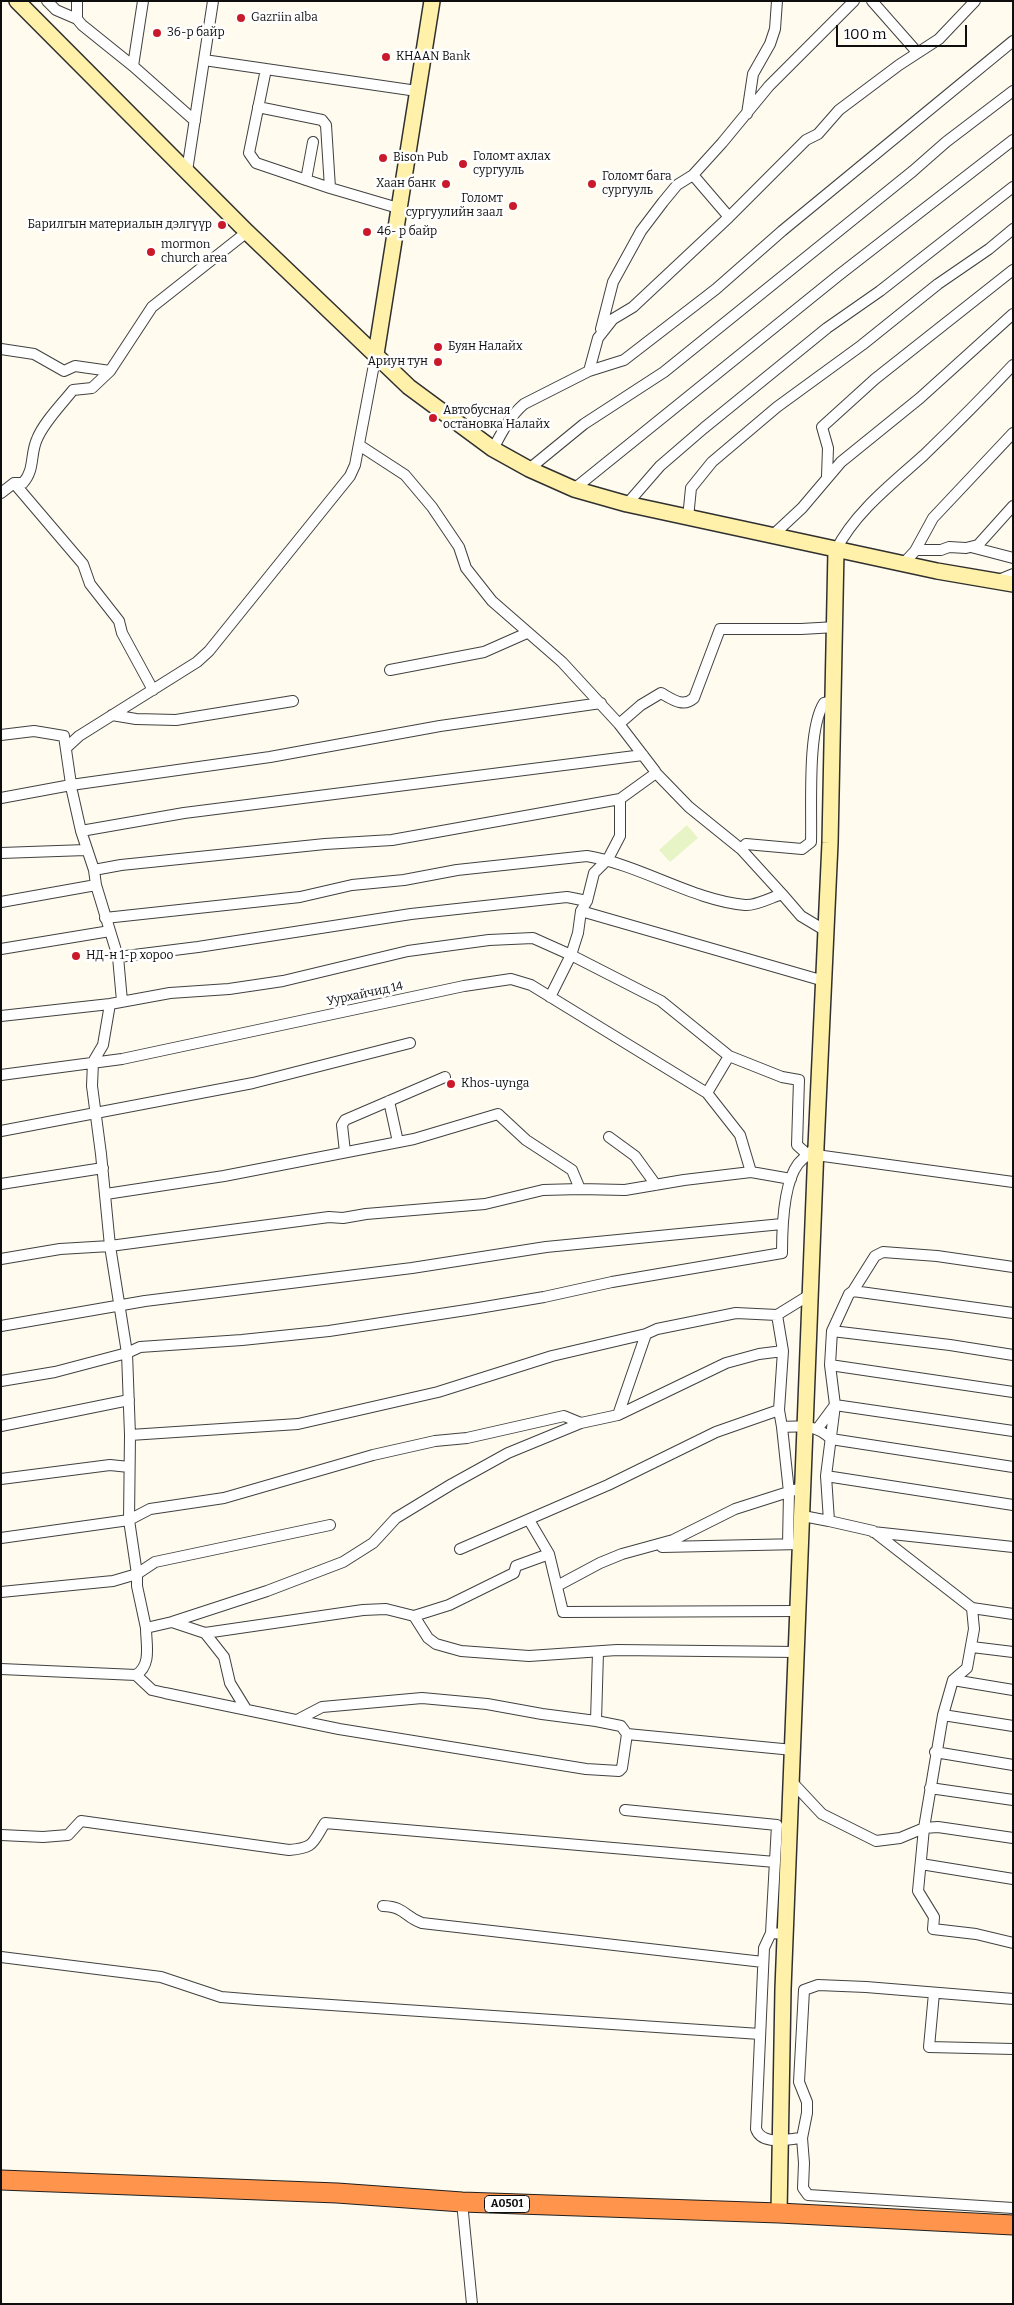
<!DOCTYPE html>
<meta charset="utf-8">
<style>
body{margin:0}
#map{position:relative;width:1014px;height:2305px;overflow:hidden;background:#fffbee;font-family:Bitter,serif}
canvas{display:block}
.frame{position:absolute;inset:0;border:2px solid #0e0e0e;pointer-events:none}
.scale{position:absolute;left:836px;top:25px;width:131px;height:22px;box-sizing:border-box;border:2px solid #0e0e0e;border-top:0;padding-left:6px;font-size:15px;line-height:18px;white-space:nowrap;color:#0e0e0e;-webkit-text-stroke:4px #fff;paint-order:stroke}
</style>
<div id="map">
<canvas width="1014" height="2305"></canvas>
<div class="frame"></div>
<div class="scale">100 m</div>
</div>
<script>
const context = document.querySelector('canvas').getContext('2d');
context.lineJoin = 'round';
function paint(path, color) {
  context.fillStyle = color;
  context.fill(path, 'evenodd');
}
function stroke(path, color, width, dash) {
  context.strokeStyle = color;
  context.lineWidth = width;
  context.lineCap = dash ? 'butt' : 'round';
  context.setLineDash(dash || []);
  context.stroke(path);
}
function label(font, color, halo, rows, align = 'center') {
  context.font = font + ' Bitter,serif';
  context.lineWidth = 5;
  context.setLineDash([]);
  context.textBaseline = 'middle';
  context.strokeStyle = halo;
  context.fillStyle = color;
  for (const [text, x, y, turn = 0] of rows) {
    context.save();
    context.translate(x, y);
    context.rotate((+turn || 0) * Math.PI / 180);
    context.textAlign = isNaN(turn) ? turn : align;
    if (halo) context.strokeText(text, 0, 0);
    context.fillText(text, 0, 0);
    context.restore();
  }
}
paint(new Path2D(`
 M687,825L698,838L670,862L659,850Z`), '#e6f4c6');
const street = new Path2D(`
 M47,1L56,10L77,19
 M77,1V19L82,25L133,66L195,121
 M872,1L917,52
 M204,60L417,91
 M133,66L143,1
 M266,69L249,153L256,163L330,188L398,208
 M258,107L322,120L326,125L330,188
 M747,114L753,74L770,44L775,29L777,1
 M187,171L213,1
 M693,175L729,217
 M306,180L313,142
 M601,329L613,282L641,231L663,202L677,185L693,175L722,143L769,86L854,1
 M1,349L34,354L64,371L75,366L110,371L152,307L247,232
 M589,371L598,338L613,319L633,307L729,217L806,140L818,134L839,110L899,65L939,39L975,1
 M359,445L405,475L432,507L459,547L466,568L492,601L562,662L619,724L655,771L656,773L620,799V836L608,859L594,873L587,901L581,911L578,933L571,955L661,1001L729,1056L707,1093L740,1135L751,1172L791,1179
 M493,449C502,432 510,416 524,404L589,371L624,360L716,289L782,231L1013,41
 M529,469L584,424L664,372L913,171L946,142L1013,91
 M827,476L828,448L822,427L875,379L1013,270
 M14,483L83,564L90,584L119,621L122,633L153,690
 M574,489L839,275L1013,140
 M1,493L14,483H23C35,470 30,454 37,439C44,422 61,405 73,390L92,388L110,371
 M627,504L660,466L704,428L827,328L880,291L1013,187
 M688,518L691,488L712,462L777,407L862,345L938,284L989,249L1013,229
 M772,536L802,508L841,462L920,398L1013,314
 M971,547L1013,558
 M836,550C855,512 893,483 924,455C954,426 984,396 1013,365
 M916,550H941L949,547L966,548L978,545L1013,506
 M903,564L915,551L933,518L1013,433
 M996,581L1013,574
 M390,670L484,652L527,633
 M112,715L136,719L176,720L293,701
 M619,724L641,705L661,693C672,699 683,708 694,698L720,629H801L836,627
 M1,735L34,731L64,736L72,791L81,831L94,870L96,885L110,931L1,949
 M66,748L79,736L197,662L209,651L350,476L355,465L376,354
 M656,773L689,807L741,849L782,894
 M1,798L71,785L270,757L440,726L601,703
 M81,831L184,813L643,755
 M741,849L746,844L802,849L811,842C812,808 807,729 824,703L834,701
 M1,853L86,850
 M94,870L121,865L325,844L392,840L620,799
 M1,902L96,885
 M581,911L824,981
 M105,918L300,897L352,885L404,880L457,870L587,856C641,865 692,900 745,905C756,906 772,897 782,894L801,916L826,931
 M110,931L118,957L122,1001
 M118,957L198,947L411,914L567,897L587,901
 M110,1004L103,1045L93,1062L92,1086L101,1154L110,1246L127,1353L130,1435L129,1520L137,1574V1586L146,1628
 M1,1016L110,1004L170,993L229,989L283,981L408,951L489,940L533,938L571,955L550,997
 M729,1056L782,1077L799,1080L797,1145L808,1155
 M1,1075L122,1059L464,986L511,979L531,985L707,1093
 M389,1101L398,1142
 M1,1131L253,1083L410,1043
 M609,1137L635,1156L656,1185
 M345,1152L342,1125L345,1120L445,1077
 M816,1155L1013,1182
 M1,1184L103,1168
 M106,1194L224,1176L414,1139L498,1114L526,1140L572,1170L580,1189L625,1190L684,1180L751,1172
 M1,1259L60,1249L110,1246L329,1217L343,1218L366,1214L485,1204L543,1190L580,1189
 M853,1291L875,1256L883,1252L937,1256L1013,1267
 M1013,1313L853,1291L849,1294L832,1331L830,1365L835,1405L826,1476L829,1521L873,1531L972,1608L974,1629L967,1668L953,1680L943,1715L924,1828L918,1891L934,1917L933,1929L976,1934L1013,1943
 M777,1315L783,1351L779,1410L782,1427C802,1426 816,1424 831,1439L1013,1467
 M1,1326L145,1301L412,1268L546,1247L782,1224
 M832,1331L950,1345L1013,1355
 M830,1365L1013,1392
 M1,1381L55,1372L127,1353L140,1347L242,1340L329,1331L473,1309L544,1297L612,1282L782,1253C782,1229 783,1184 798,1164C803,1158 810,1153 816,1147
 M618,1415L726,1363L759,1354L783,1351
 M1,1426L129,1400
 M782,1427L789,1492L788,1544
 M818,1428L835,1405L1013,1431
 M130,1435L298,1424L438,1392L552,1356L646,1334L657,1329L736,1313L777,1315L811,1294
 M826,1476L1013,1505
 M1,1479L110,1465L129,1467
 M803,1516L829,1521
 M529,1520L549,1554L563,1612L799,1611
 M873,1532L1013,1547
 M1,1538L129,1520L150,1509L224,1498L373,1455L435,1441L467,1438L564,1416L581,1423L618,1415L646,1334
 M662,1547L801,1544
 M460,1549L608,1485L716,1432L779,1410
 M557,1586L600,1563L622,1554L673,1540L735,1509L804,1487
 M1,1592L113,1581L137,1574L155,1562L330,1525
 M972,1608L1013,1614
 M414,1616L449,1605L514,1573L516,1566L549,1554
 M172,1622L205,1633L363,1610L386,1609L414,1616L428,1638L436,1644L461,1651L529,1656L617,1650L797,1652
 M205,1633L224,1657L230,1683L246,1709
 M972,1647L1013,1652
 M1,1669L136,1675C152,1665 146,1644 146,1628L172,1622L267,1591L343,1562L373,1543L396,1518L452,1484L508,1453L581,1423
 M136,1675L152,1690L165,1693L339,1729L586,1769L619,1771L622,1768L627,1734L621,1726L596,1721L542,1714L487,1704L422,1698L322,1707L299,1719
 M953,1680L1013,1690
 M943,1715L1013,1726
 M596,1721L598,1652
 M627,1734L793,1750
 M935,1752L1013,1765
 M792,1782L822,1814L876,1841L900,1838L924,1828L938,1827L1013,1838
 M930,1788L1013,1800
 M625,1810L777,1825L771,1933L786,1934
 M1,1835L43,1837L68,1835L81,1821L289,1850C315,1848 312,1843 325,1823L775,1862
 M921,1864L1013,1879
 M383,1906C406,1907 404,1917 422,1923L763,1962
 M771,1933L764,1948L756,2129C762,2146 787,2139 802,2138
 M1,1957L161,1977L221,1997L257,2000L760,2034
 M934,1993L929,2047L1013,2049
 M1013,1999L866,1987L818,1985L804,1990L799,2082L807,2102V2113L802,2138L804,2163L803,2188L808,2195L1013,2208
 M462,2202L472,2304`);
const secondary = new Path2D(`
 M17,1L247,232L409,387L493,449L529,469L574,489L627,504L937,571L1013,584
 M376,354L432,1
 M779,2213L783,1989L816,1147L830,843L836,550`);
const highway = new Path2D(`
 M1,2180L337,2193L462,2202L779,2213L1013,2225`);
stroke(street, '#414141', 12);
stroke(secondary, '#303030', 18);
stroke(highway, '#1f1f1f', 21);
stroke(street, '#fff', 10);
stroke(secondary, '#fff1a9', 15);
stroke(highway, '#ff954c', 19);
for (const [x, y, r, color] of [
 [241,18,5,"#ca192a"],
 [157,33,5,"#ca192a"],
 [386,57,5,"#ca192a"],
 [383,158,5,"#ca192a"],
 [463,164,5,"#ca192a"],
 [446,184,5,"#ca192a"],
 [592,184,5,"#ca192a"],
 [513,206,5,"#ca192a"],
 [222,225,5,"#ca192a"],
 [367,232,5,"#ca192a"],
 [151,252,5,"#ca192a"],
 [438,347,5,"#ca192a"],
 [438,362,5,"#ca192a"],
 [433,418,5,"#ca192a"],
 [76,956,5,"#ca192a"],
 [451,1084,5,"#ca192a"]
]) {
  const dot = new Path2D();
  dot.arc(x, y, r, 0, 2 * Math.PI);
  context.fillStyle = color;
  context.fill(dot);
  stroke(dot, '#fff', 2);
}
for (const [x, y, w] of [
 [507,2204,45]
]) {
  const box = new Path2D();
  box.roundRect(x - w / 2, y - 8.5, w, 17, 4);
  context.fillStyle = '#fff';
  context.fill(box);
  stroke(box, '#0e0e0e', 1);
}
label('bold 11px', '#0e0e0e', null, [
 ["A0501",507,2204]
]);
label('12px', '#0e0e0e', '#fff', [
 ["Gazriin alba",251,18],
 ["36-р байр",167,33],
 ["KHAAN Bank",396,57],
 ["Голомт ахлах",473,157],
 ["сургууль",473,171],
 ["Bison Pub",393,158],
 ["Голомт бага",602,177],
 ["сургууль",602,191],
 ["Хаан банк",436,184,"right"],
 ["Голомт",503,199,"right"],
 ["сургуулийн заал",503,213,"right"],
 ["Барилгын материалын дэлгүүр",212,225,"right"],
 ["46- р байр",377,232],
 ["mormon",161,245],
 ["church area",161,259],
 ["Буян Налайх",448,347],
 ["Ариун тун",428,362,"right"],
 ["Автобусная",443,411],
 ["остановка Налайх",443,425],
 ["НД-н 1-р хороо",86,956],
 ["Khos-uynga",461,1084]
], 'left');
label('12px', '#0e0e0e', '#fff', [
 ["Уурхайчид 14",365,994,-12]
]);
</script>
